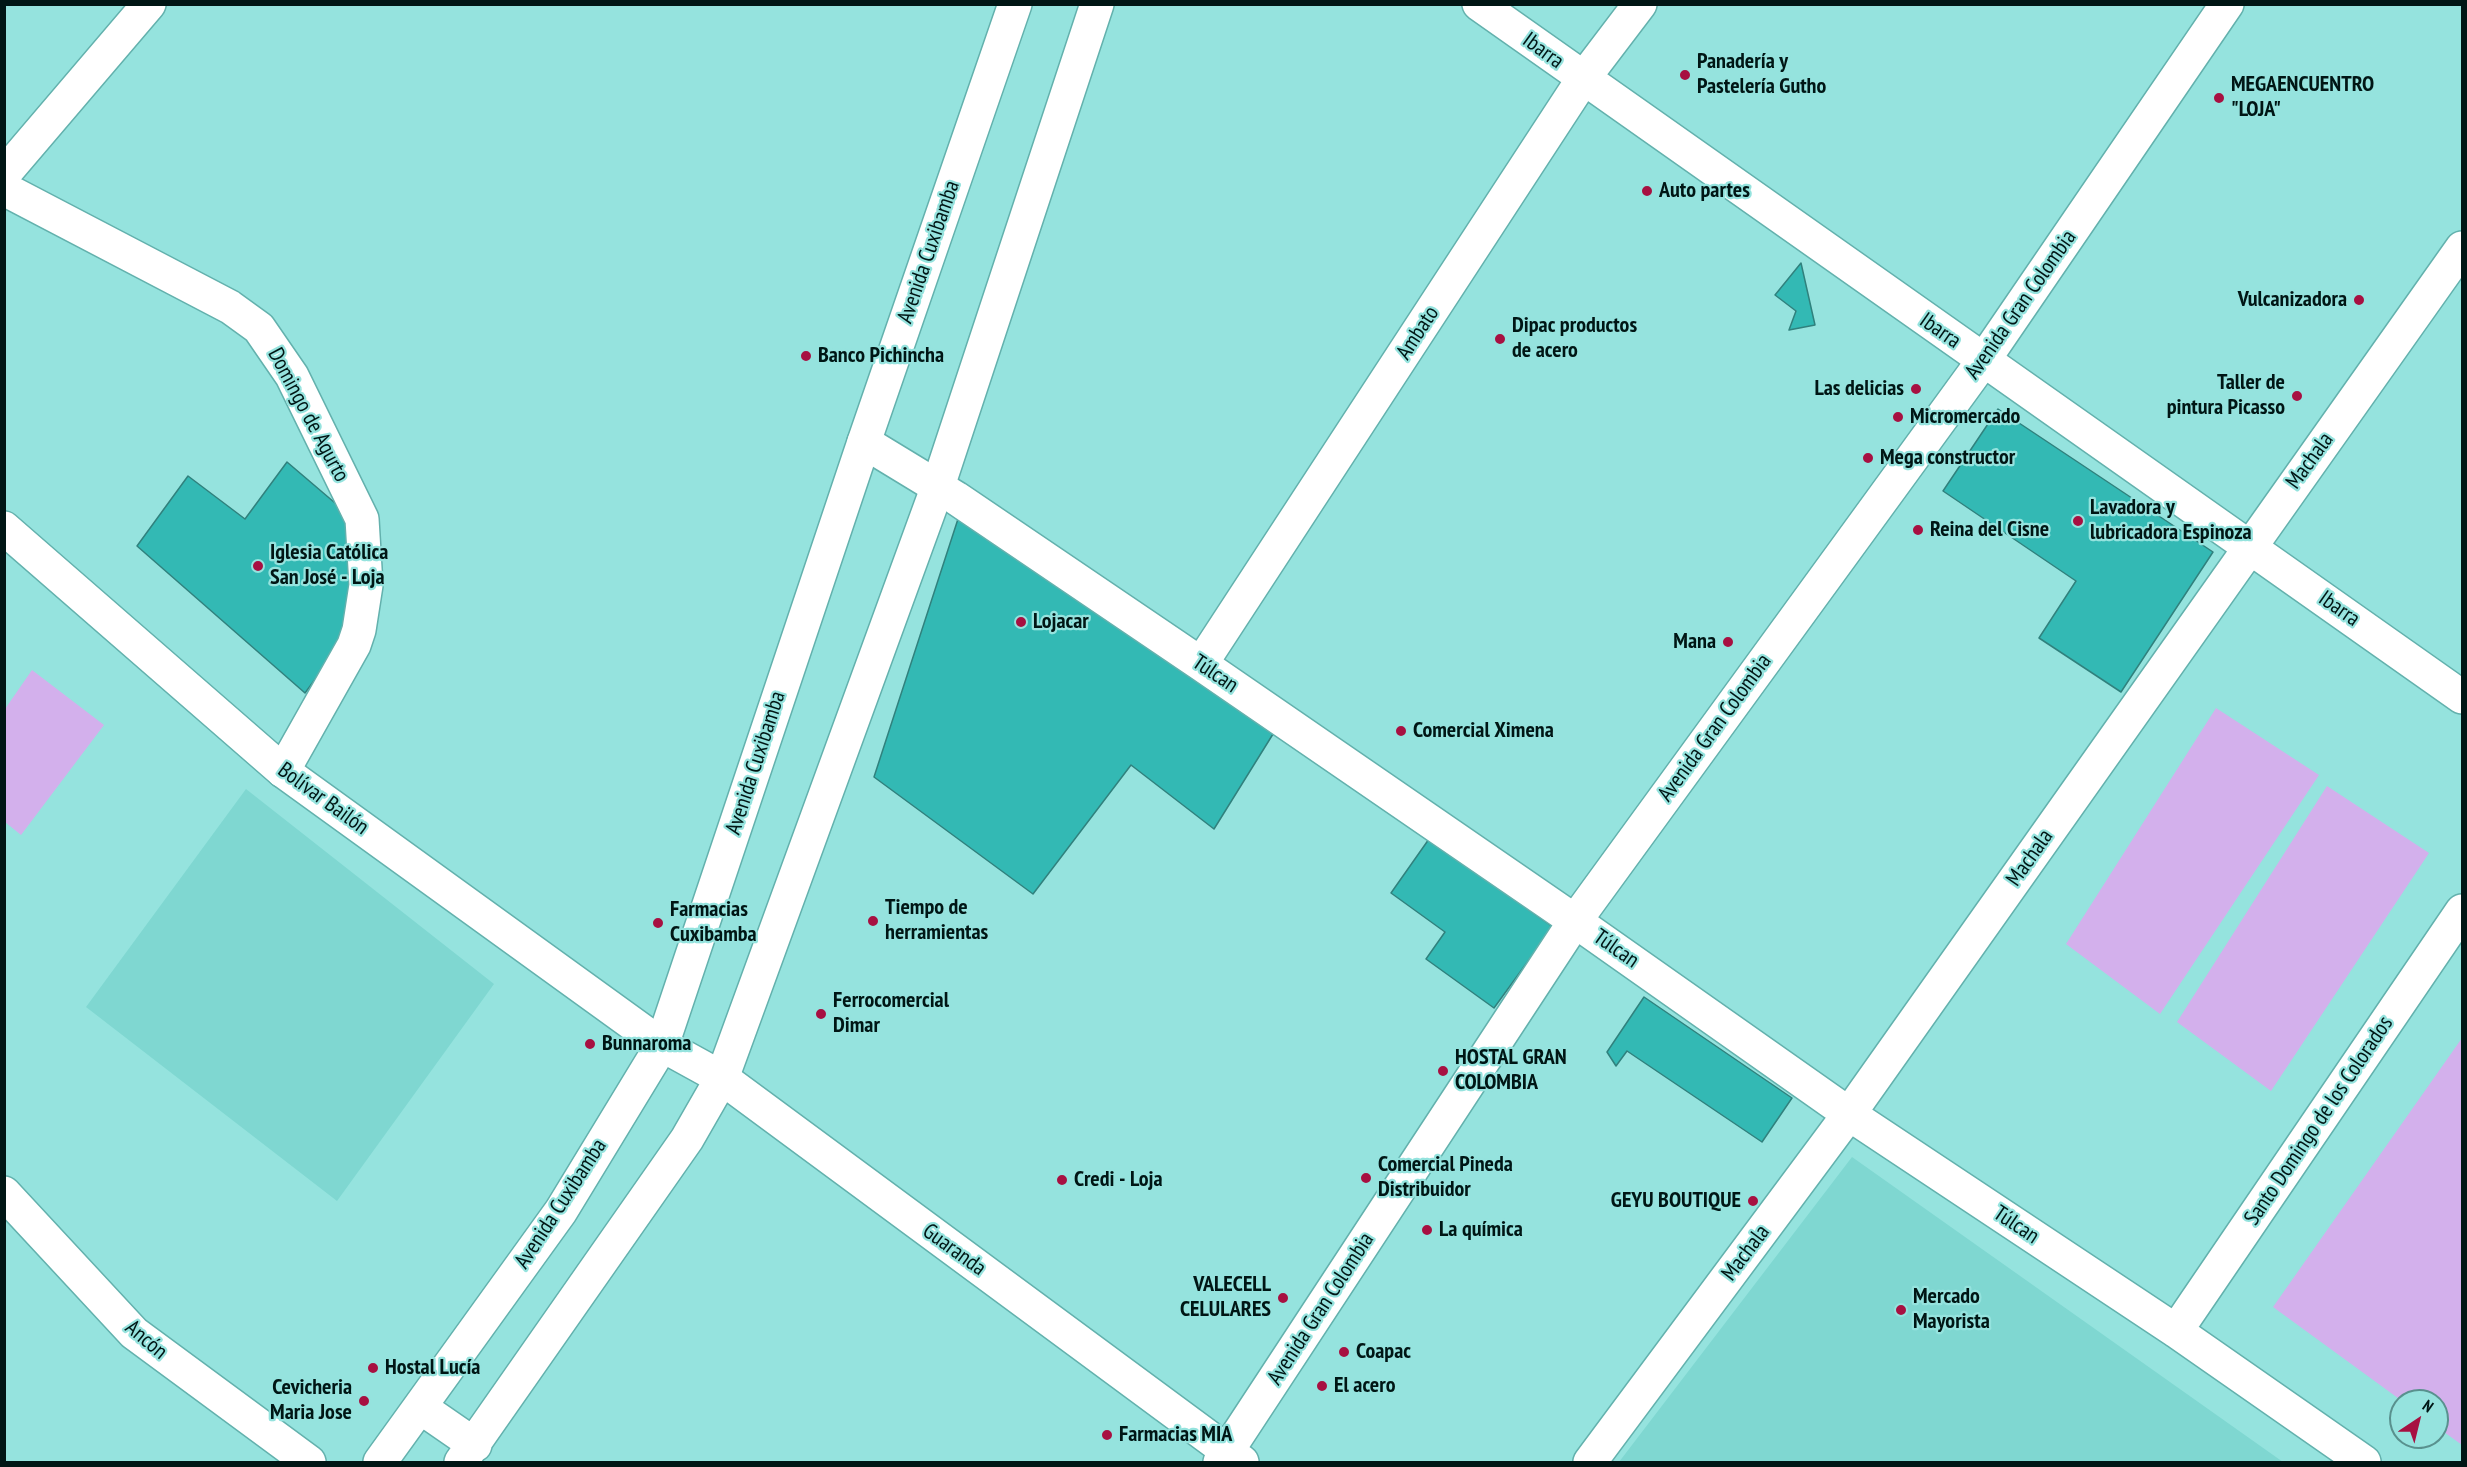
<!DOCTYPE html>
<meta charset="utf-8">
<style>
body{margin:0}
#map{position:relative;width:2467px;height:1467px;overflow:hidden;background:#95e3de;font-family:"PT Sans Narrow",sans-serif}
canvas{display:block}
.frame{position:absolute;inset:0;border:6px solid #001615;pointer-events:none}
.north{position:absolute;left:2389px;top:1389px;width:60px;height:60px;box-sizing:border-box;background:#95e3de;border:2px solid #59918e;border-radius:50%;rotate:35deg;font-size:16px;font-weight:700;line-height:24px;text-align:center;color:#001615}
.north::after{content:'';display:block;margin:auto;width:21px;height:27px;background:#a71041;clip-path:polygon(50% 0,100% 100%,50% 72%,0 100%)}
</style>
<div id="map">
<canvas width="2467" height="1467"></canvas>
<div class="frame"></div>
<div class="north">N</div>
</div>
<script>
const context = document.querySelector('canvas').getContext('2d');
context.lineJoin = 'round';
function paint(path, color) {
  context.fillStyle = color;
  context.fill(path, 'evenodd');
}
function stroke(path, color, width, dash) {
  context.strokeStyle = color;
  context.lineWidth = width;
  context.lineCap = dash ? 'butt' : 'round';
  context.setLineDash(dash || []);
  context.stroke(path);
}
function label(font, color, halo, rows, align = 'center') {
  context.font = font + ' "PT Sans Narrow",sans-serif';
  context.lineWidth = 4.5;
  context.setLineDash([]);
  context.textBaseline = 'middle';
  context.strokeStyle = halo;
  context.fillStyle = color;
  for (const [text, x, y, turn = 0] of rows) {
    context.save();
    context.translate(x, y);
    context.rotate((+turn || 0) * Math.PI / 180);
    context.textAlign = isNaN(turn) ? turn : align;
    if (halo) context.strokeText(text, 0, 0);
    context.fillText(text, 0, 0);
    context.restore();
  }
}
paint(new Path2D(`
 M246,789L494,984L337,1201L86,1007Z
 M1852,1157L2283,1462H1619Z`), '#7fd7d1');
paint(new Path2D(`
 M32,670L104,725L21,835L5,822V709Z
 M2216,708L2319,775L2160,1014L2066,944Z
 M2327,786L2429,853L2271,1091L2177,1022Z
 M2462,1038V1445L2437,1427V1401H2402L2273,1307Z`), '#d3b0ec');
const building = new Path2D(`
 M1801,263L1815,325L1789,330L1796,311L1775,295Z
 M1998,409L2213,552L2121,692L2039,638L2076,581L1943,491Z
 M287,462L355,520L358,586L342,643L305,693L137,546L188,476L245,519Z
 M958,519L1278,726L1214,829L1131,765L1033,894L874,777Z
 M1429,839L1553,927L1494,1008L1426,959L1445,932L1391,893Z
 M1644,997L1792,1098L1762,1142L1627,1051L1616,1066L1607,1052Z`);
paint(building, '#33b9b4');
stroke(building, '#30817d', 1.5);
const minor = new Path2D(`
 M1479,4L2462,697
 M4,174L149,4
 M4,189L230,307L259,328L292,376L362,519L366,585L359,630L354,645L283,771
 M864,442L956,498L1201,664L1575,921L1849,1114L2176,1331L2364,1462
 M1201,664L1583,79L1640,4
 M4,1193L134,1333L309,1462
 M2176,1331L2462,911
 M1590,1462L1849,1114L2462,248`);
const tertiary = new Path2D(`
 M4,528L283,771L662,1045L722,1078L1242,1462
 M1220,1462L1575,921L1983,361L2227,4`);
const primary = new Path2D(`
 M420,1407L475,1445
 M380,1462L561,1211L662,1045L864,442L1015,4
 M461,1462L687,1139L722,1078L938,486L1097,4`);
stroke(minor, '#63b1ad', 36);
stroke(tertiary, '#63b1ad', 36);
stroke(primary, '#63b1ad', 36);
stroke(minor, '#fff', 33);
stroke(tertiary, '#fff', 33);
stroke(primary, '#fff', 33);
for (const [x, y, r, color] of [
 [1685,75,6,"#a71041"],
 [2219,98,6,"#a71041"],
 [1647,191,6,"#a71041"],
 [2359,300,6,"#a71041"],
 [1500,339,6,"#a71041"],
 [806,356,6,"#a71041"],
 [1916,389,6,"#a71041"],
 [2297,396,6,"#a71041"],
 [1898,417,6,"#a71041"],
 [1868,458,6,"#a71041"],
 [2078,521,6,"#a71041"],
 [1918,530,6,"#a71041"],
 [258,566,6,"#a71041"],
 [1021,622,6,"#a71041"],
 [1728,642,6,"#a71041"],
 [1401,731,6,"#a71041"],
 [873,921,6,"#a71041"],
 [658,923,6,"#a71041"],
 [821,1014,6,"#a71041"],
 [590,1044,6,"#a71041"],
 [1443,1071,6,"#a71041"],
 [1366,1178,6,"#a71041"],
 [1062,1180,6,"#a71041"],
 [1753,1201,6,"#a71041"],
 [1427,1230,6,"#a71041"],
 [1283,1298,6,"#a71041"],
 [1901,1310,6,"#a71041"],
 [1344,1352,6,"#a71041"],
 [373,1368,6,"#a71041"],
 [1322,1386,6,"#a71041"],
 [364,1401,6,"#a71041"],
 [1107,1435,6,"#a71041"]
]) {
  const dot = new Path2D();
  dot.arc(x, y, r, 0, 2 * Math.PI);
  context.fillStyle = color;
  context.fill(dot);
  stroke(dot, '#95e3de', 2);
}
label('22px', '#001615', '#95e3de', [
 ["Ibarra",1543,51,36],
 ["Avenida Cuxibamba",929,252,-71],
 ["Avenida Gran Colombia",2021,305,-55],
 ["Ibarra",1940,331,35],
 ["Ambato",1418,333,-57],
 ["Domingo de Agurto",308,415,62],
 ["Machala",2310,461,-54],
 ["Ibarra",2339,609,35],
 ["Túlcan",1215,674,34],
 ["Avenida Gran Colombia",1715,728,-54],
 ["Avenida Cuxibamba",756,763,-72],
 ["Bolívar Bailón",323,799,36],
 ["Machala",2030,858,-55],
 ["Túlcan",1616,949,35],
 ["Santo Domingo de los Colorados",2319,1121,-56],
 ["Avenida Cuxibamba",561,1204,-57],
 ["Túlcan",2016,1225,34],
 ["Guaranda",954,1250,36],
 ["Machala",1746,1253,-53],
 ["Avenida Gran Colombia",1321,1309,-57],
 ["Ancón",146,1340,40]
]);
label('bold 22px', '#001615', '#95e3de', [
 ["Panadería y",1697,62],
 ["Pastelería Gutho",1697,87],
 ["MEGAENCUENTRO",2231,85],
 ["\"LOJA\"",2231,110],
 ["Auto partes",1659,191],
 ["Vulcanizadora",2347,300,"right"],
 ["Dipac productos",1512,326],
 ["de acero",1512,351],
 ["Banco Pichincha",818,356],
 ["Taller de",2285,383,"right"],
 ["pintura Picasso",2285,408,"right"],
 ["Las delicias",1904,389,"right"],
 ["Micromercado",1910,417],
 ["Mega constructor",1880,458],
 ["Lavadora y",2090,508],
 ["lubricadora Espinoza",2090,533],
 ["Reina del Cisne",1930,530],
 ["Iglesia Católica",270,553],
 ["San José - Loja",270,578],
 ["Lojacar",1033,622],
 ["Mana",1716,642,"right"],
 ["Comercial Ximena",1413,731],
 ["Tiempo de",885,908],
 ["herramientas",885,933],
 ["Farmacias",670,910],
 ["Cuxibamba",670,935],
 ["Ferrocomercial",833,1001],
 ["Dimar",833,1026],
 ["Bunnaroma",602,1044],
 ["HOSTAL GRAN",1455,1058],
 ["COLOMBIA",1455,1083],
 ["Comercial Pineda",1378,1165],
 ["Distribuidor",1378,1190],
 ["Credi - Loja",1074,1180],
 ["GEYU BOUTIQUE",1741,1201,"right"],
 ["La química",1439,1230],
 ["VALECELL",1271,1285,"right"],
 ["CELULARES",1271,1310,"right"],
 ["Mercado",1913,1297],
 ["Mayorista",1913,1322],
 ["Coapac",1356,1352],
 ["Hostal Lucía",385,1368],
 ["El acero",1334,1386],
 ["Cevicheria",352,1388,"right"],
 ["Maria Jose",352,1413,"right"],
 ["Farmacias MIA",1119,1435]
], 'left');
</script>
